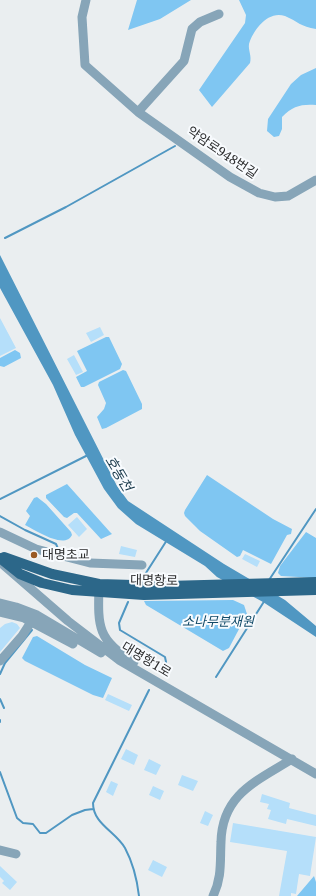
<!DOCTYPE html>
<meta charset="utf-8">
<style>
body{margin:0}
canvas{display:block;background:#eaeef0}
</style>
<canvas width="316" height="896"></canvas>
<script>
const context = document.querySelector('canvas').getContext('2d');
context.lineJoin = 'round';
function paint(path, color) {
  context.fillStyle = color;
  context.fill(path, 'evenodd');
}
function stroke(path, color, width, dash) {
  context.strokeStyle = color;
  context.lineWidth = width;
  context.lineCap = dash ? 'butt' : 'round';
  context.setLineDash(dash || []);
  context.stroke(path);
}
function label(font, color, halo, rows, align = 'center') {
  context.font = font + ' "Noto Serif","Noto Sans KR",serif';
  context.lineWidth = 4;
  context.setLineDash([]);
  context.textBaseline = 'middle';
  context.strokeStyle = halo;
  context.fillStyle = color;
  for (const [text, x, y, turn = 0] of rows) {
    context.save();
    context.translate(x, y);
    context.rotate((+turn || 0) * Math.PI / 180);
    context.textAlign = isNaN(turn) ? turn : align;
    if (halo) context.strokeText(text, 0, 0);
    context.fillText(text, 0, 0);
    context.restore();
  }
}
paint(new Path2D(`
 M137,0H191L160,19L128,30Z
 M239,0H316V29C301,27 297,21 285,16C268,10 253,30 249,44C248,50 252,56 250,63L212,107L199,90L245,23L246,15Z
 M316,68V105C301,104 293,106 282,117V129L279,136L274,137L267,131L268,119L291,84L301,75Z
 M106,337H109L122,364L120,369L84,387H81L76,377L87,371L77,351Z
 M15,350L20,353L21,358L4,367L0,366V358Z
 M123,370L126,371L142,404V409L106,428L102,429L97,417L104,409L106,403L98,385L99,382Z
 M207,475L273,519L292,529L291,534L287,535L271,564L243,550L240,556L237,557L200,531L185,516L184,513L185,510Z
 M67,484L110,532L112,534L101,539L77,513H74L67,518L64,517L46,498V495Z
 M37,497L46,504L71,532L72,535C65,550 35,530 25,525L30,516L26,511L34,498Z
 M306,532L316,538V578L281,576L278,573L280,566Z
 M233,600L244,605L247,614L229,648L223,651L146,605L144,601Z
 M37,636L85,665L112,678L103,698L93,695L25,661L22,658L33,637Z
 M314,876L316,882V896H297Z`), '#7fc6f2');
paint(new Path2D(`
 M0,255L117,486L128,501L224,564L285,600L316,626V637L263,602L217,577L205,566L136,524L118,508L104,489L75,435L53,385L0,288Z`), '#5097c2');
stroke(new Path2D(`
 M5,238L66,207L175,146
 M0,499L88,455
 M0,516L25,530L56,544L59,551
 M144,576L167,540
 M269,580L316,509
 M128,602L119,623L120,630L165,657L166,662L162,669
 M0,674L5,663L32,630
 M216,677L265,600
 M0,699L4,708
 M0,722V720
 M0,772L17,818L23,823L33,824L40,833H46L72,815L85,810L93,809
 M139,896C137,879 133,863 125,848C115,831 93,824 93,803L149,690`), '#5097c2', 2);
paint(new Path2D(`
 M0,318L16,348L0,356Z
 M100,327L104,335L91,342L86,333Z
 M74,355L83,372L76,375L67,359Z
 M77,517L87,529L79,537L68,525Z
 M121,546L137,550L135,557L119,554Z
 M245,554L260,561L257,567L242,559Z
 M12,622L17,624L20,628L0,652V628L5,624Z
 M108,694L132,705L129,711L105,700Z
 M126,749L138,755L134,765L121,759Z
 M149,759L161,765L156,775L144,770Z
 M182,775L198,781L193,791L178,785Z
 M111,781L118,784L113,796L106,792Z
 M153,786L164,791L160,800L149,795Z
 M262,794L290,803L289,808L316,815V826L287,819L286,824L268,819L271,810L267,809L269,804L260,802Z
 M205,811L213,815L208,826L200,823Z
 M233,823L316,837L310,876L299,874L296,894L291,893V896H279L287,851L230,842Z
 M153,860L167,867L162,877L148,870Z
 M0,866L17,882L10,890L2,883L4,881L0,877Z`), '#b5dffa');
stroke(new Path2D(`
 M86,0L82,17L85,65L138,112L230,177L259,193L275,197L288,196L316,180
 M138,112L184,61L192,29L200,22L219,14
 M0,532L36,549L90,563L142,565
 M0,562L68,621L119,660L316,774
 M99,584C98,625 96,640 134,662
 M0,603L16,607L37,615L101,653
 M0,612L24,618L73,644
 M0,661L22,636L31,622
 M0,850L16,854
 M213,896C222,878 220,862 221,842C222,794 257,781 292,759`), '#87a5b8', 9);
stroke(new Path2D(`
 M4,557L52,574L99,584L167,586L316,582
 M0,558L20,574L42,583L72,590L144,595L316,590`), '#2c6789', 10);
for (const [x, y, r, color] of [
 [34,555,4,"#9a5a24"]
]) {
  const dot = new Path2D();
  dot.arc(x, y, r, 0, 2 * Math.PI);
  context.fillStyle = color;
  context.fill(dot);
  stroke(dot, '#f8fbfe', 1.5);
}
label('13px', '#2c2d2e', '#f8fbfe', [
 ["약암로948번길",222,153,34],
 ["대명항로",154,581,1],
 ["대명항1로",146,660,31]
]);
label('13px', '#2c2d2e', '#f8fbfe', [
 ["대명초교",42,555]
], 'left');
label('italic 13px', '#114a68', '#f8fbfe', [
 ["소나무분재원",218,622]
]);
label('italic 14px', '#163648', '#f8fbfe', [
 ["호동천",118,474,59]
]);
</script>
